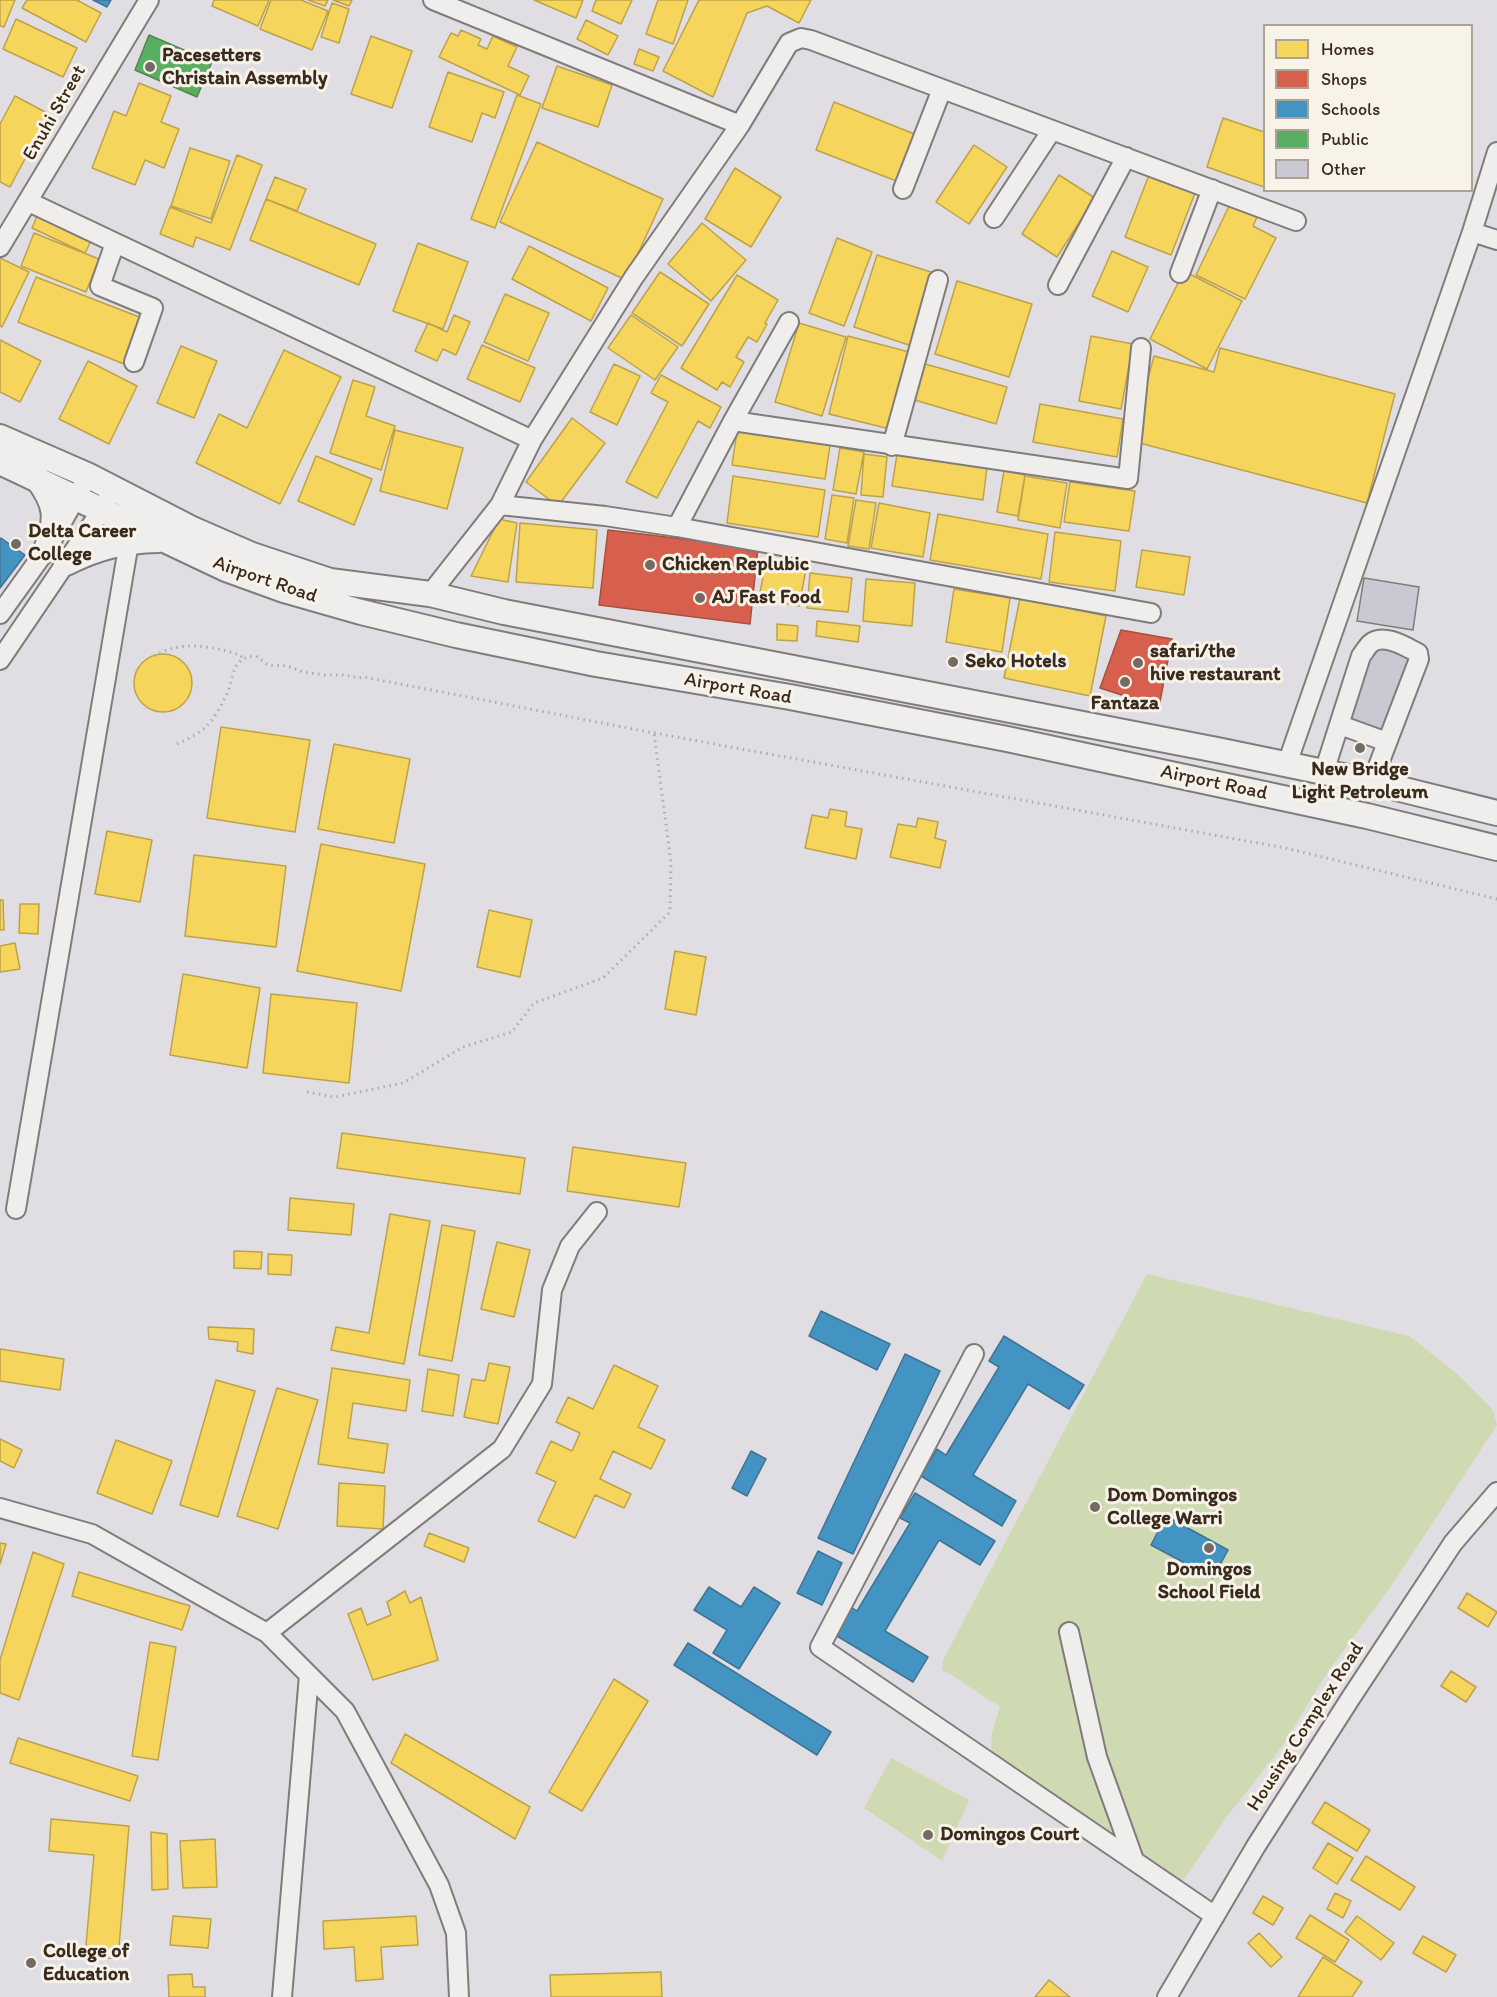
<!DOCTYPE html>
<style>
body{margin:0}
#map{position:relative;width:1497px;height:1997px;overflow:hidden;background:#e1dee3;font-family:Itim,sans-serif}
canvas{display:block}
.legend{position:absolute;left:1263px;top:24px;width:210px;height:168px;box-sizing:border-box;background:#f7f3e8;border:2px solid #aca397;margin:0;padding:8px 10px;list-style:none;font-size:18px;color:#3b2a1e}
.legend li{display:flex;align-items:center;gap:12px;height:30px}
.legend b{width:30px;border:2px solid #aca397}
</style>
<div id="map">
<canvas width="1497" height="1997"></canvas>
<ul class="legend">
<li><b style="height:16px;background:#f6d55c"></b>Homes</li>
<li><b style="height:16px;background:#d6604d"></b>Shops</li>
<li><b style="height:16px;background:#4393c3"></b>Schools</li>
<li><b style="height:16px;background:#5aae61"></b>Public</li>
<li><b style="height:16px;background:#cac8d2"></b>Other</li>
</ul>
</div>
<script>
const context = document.querySelector('canvas').getContext('2d');
context.lineJoin = 'round';
function paint(path, color) {
  context.fillStyle = color;
  context.fill(path, 'evenodd');
}
function stroke(path, color, width, dash) {
  context.strokeStyle = color;
  context.lineWidth = width;
  context.lineCap = dash ? 'butt' : 'round';
  context.setLineDash(dash || []);
  context.stroke(path);
}
function label(font, color, halo, rows, align = 'center') {
  context.font = font + ' Itim,sans-serif';
  context.lineWidth = 6;
  context.setLineDash([]);
  context.textBaseline = 'middle';
  context.strokeStyle = halo;
  context.fillStyle = color;
  for (const [text, x, y, turn = 0] of rows) {
    context.save();
    context.translate(x, y);
    context.rotate((+turn || 0) * Math.PI / 180);
    context.textAlign = isNaN(turn) ? turn : align;
    if (halo) context.strokeText(text, 0, 0);
    context.fillText(text, 0, 0);
    context.restore();
  }
}
paint(new Path2D(`
 M1147,1274L1409,1336L1455,1372L1493,1410L1497,1425L1392,1585L1327,1673L1281,1748L1229,1814L1181,1883L1135,1852L1116,1780L1103,1743L1088,1684L1080,1633L1069,1623L1065,1639L1123,1846L1069,1810L991,1752L992,1733L1000,1706C979,1696 963,1680 942,1670L943,1660Z
 M891,1758L969,1800L942,1861L864,1808Z`), '#cfdab3');
const homes = new Path2D(`
 M0,0H15L4,27L0,26Z
 M27,0H77L101,13L86,42L22,8Z
 M214,0H269L258,26L212,6Z
 M271,0H301L328,11L312,50L260,29Z
 M308,0H328L325,6Z
 M333,0H352L349,6Z
 M534,0H583L576,18Z
 M596,0H632L621,24L592,11Z
 M658,0H688L673,44L646,34Z
 M699,0H811L799,23L767,6L747,13L713,97L663,71Z
 M332,3L349,9L339,43L321,37Z
 M16,19L77,48L63,77L3,49Z
 M586,20L618,36L608,55L577,39Z
 M461,30L481,39L478,45L487,49L493,36L517,47L508,66L529,76L520,95L439,57L451,33L458,36Z
 M371,36L412,51L392,108L351,94Z
 M639,49L659,57L653,71L634,64Z
 M557,66L612,85L598,127L542,108Z
 M448,72L504,92L495,118L482,113L472,142L429,127Z
 M139,83L171,96L161,122L179,129L164,168L145,160L135,185L92,168L114,111L126,116Z
 M517,95L541,104L495,228L471,219Z
 M15,96L49,114L10,187L0,182V124Z
 M834,102L917,135L899,182L816,150Z
 M1223,118L1264,132V187L1207,167Z
 M537,142L663,199L626,280L500,222Z
 M974,145L1007,167L969,224L936,202Z
 M190,148L230,161L211,219L171,206Z
 M237,155L262,165L230,250L196,237L193,247L160,234L170,207L211,223Z
 M735,168L781,197L751,247L705,219Z
 M1059,175L1095,198L1057,257L1022,234Z
 M1149,175L1195,193L1171,255L1125,237Z
 M275,177L306,189L297,211L266,199Z
 M266,199L376,244L359,285L250,240Z
 M1231,202L1258,215L1253,226L1276,238L1245,299L1196,275Z
 M40,209L94,235L85,253L32,228Z
 M702,223L746,260L711,301L668,264Z
 M34,233L99,259L86,292L21,266Z
 M837,238L872,252L844,326L809,313Z
 M418,243L468,262L443,329L393,311Z
 M529,246L608,288L591,321L512,279Z
 M1112,251L1148,267L1128,312L1092,296Z
 M877,255L934,273L912,346L854,327Z
 M0,258L29,272L2,327L0,326Z
 M1184,271L1242,301L1207,369L1150,339Z
 M660,272L709,304L682,346L632,313Z
 M737,275L778,300L765,323L767,324L757,342L748,337L736,357L744,362L730,387L722,382L717,390L681,368Z
 M36,277L142,318L124,364L18,322Z
 M957,281L1032,304L1009,377L935,354Z
 M505,294L549,313L528,361L484,342Z
 M454,315L470,322L456,355L443,349L437,361L415,351L428,323L447,332Z
 M631,315L678,347L655,380L608,348Z
 M799,323L846,337L822,416L775,402Z
 M848,336L909,352L890,429L829,414Z
 M1091,336L1133,344L1121,409L1079,401Z
 M0,340L41,361L20,402L0,392Z
 M482,345L535,368L520,402L467,379Z
 M181,346L217,361L194,418L157,403Z
 M1220,348L1395,394L1367,503L1132,441L1154,356L1214,372Z
 M284,350L341,377L280,504L196,463L219,414L247,428Z
 M88,361L137,386L109,444L59,419Z
 M918,362L1007,387L996,424L908,398Z
 M614,364L640,376L617,425L590,412Z
 M661,375L721,407L710,428L698,421L657,498L626,482L668,402L651,393Z
 M353,380L375,387L366,416L395,426L381,470L330,453Z
 M1040,404L1123,419L1117,457L1033,442Z
 M572,418L605,443L558,506L526,482Z
 M395,430L463,448L447,509L380,491Z
 M737,431L830,445L825,479L732,465Z
 M840,448L864,452L856,494L833,490Z
 M864,454L887,457L883,497L861,495Z
 M897,454L987,467L983,500L892,486Z
 M316,456L372,479L354,525L298,501Z
 M1004,471L1025,475L1018,516L997,512Z
 M733,476L825,490L818,537L727,523Z
 M1025,476L1067,483L1060,528L1018,520Z
 M1070,482L1135,491L1129,531L1064,522Z
 M832,495L854,498L847,543L825,539Z
 M856,500L876,503L869,549L848,546Z
 M879,503L930,513L923,557L871,548Z
 M938,514L1048,534L1041,579L930,560Z
 M499,519L517,523L508,582L471,576Z
 M520,523L597,530L593,588L516,582Z
 M1055,532L1121,541L1115,591L1049,582Z
 M1142,550L1190,557L1184,595L1136,587Z
 M766,561L806,569L799,606L759,598Z
 M810,573L852,578L848,612L807,608Z
 M866,579L915,583L912,626L863,621Z
 M954,589L1010,598L1002,652L946,642Z
 M1020,598L1106,616L1090,696L1004,678Z
 M817,621L860,626L858,642L816,636Z
 M777,624L798,626L797,641L777,640Z
 M134 683a29 29 0 1 1 58 0a29 29 0 1 1-58 0Z
 M221,727L310,740L295,832L207,818Z
 M334,744L410,759L394,843L318,829Z
 M830,809L847,812L845,826L862,829L856,859L805,848L812,815L828,818Z
 M918,818L938,822L935,838L946,841L940,868L890,857L898,824L916,827Z
 M107,831L152,840L140,902L95,894Z
 M321,844L425,864L401,991L297,971Z
 M194,855L286,866L276,947L185,936Z
 M0,900H3L4,930H0Z
 M20,904H39L38,934L19,933Z
 M489,910L532,920L520,977L477,967Z
 M15,943L20,969L0,972V946Z
 M675,951L706,957L696,1015L665,1009Z
 M183,974L260,988L247,1068L170,1055Z
 M271,994L357,1003L349,1083L263,1073Z
 M342,1133L525,1158L520,1194L337,1168Z
 M573,1147L686,1163L679,1207L567,1191Z
 M290,1198L354,1204L351,1235L288,1230Z
 M390,1214L430,1221L404,1364L331,1350L336,1327L369,1333Z
 M442,1225L475,1231L452,1361L419,1355Z
 M497,1242L530,1250L514,1317L481,1309Z
 M234,1251L262,1252L261,1269L234,1268Z
 M268,1254L292,1255L291,1275L268,1274Z
 M208,1327L254,1329L253,1354L237,1351L238,1342L209,1339Z
 M0,1349L64,1359L60,1390L0,1381Z
 M489,1363L510,1367L498,1424L464,1417L472,1379L485,1381Z
 M614,1365L658,1386L638,1427L665,1440L651,1469L613,1451L600,1479L631,1494L624,1508L595,1495L575,1538L538,1521L556,1482L536,1473L551,1441L572,1451L580,1433L556,1422L568,1397L593,1409Z
 M332,1368L410,1380L406,1411L353,1403L348,1438L388,1444L384,1473L318,1464Z
 M428,1369L459,1375L453,1416L422,1411Z
 M216,1380L255,1391L218,1517L180,1505Z
 M277,1388L318,1400L278,1529L237,1516Z
 M0,1439L22,1450L14,1468L0,1461Z
 M116,1440L172,1461L152,1514L97,1493Z
 M339,1483L385,1486L383,1529L337,1526Z
 M429,1533L469,1548L464,1562L424,1546Z
 M0,1543L6,1544L0,1564Z
 M33,1552L64,1564L19,1700L0,1693V1660Z
 M79,1572L190,1606L182,1630L72,1596Z
 M405,1591L410,1603L421,1597L438,1660L373,1680L348,1614L361,1608L367,1625L391,1615L387,1602Z
 M1467,1593L1497,1612L1488,1627L1458,1608Z
 M150,1642L176,1647L158,1760L132,1756Z
 M1451,1671L1476,1687L1466,1702L1441,1686Z
 M614,1679L648,1701L582,1811L549,1792Z
 M405,1734L530,1807L515,1839L391,1763Z
 M18,1738L138,1776L130,1801L10,1763Z
 M1325,1802L1370,1830L1357,1851L1312,1823Z
 M51,1819L129,1826L118,1959L85,1956L94,1855L49,1851Z
 M151,1832L167,1834L168,1889L152,1890Z
 M215,1839L217,1887L183,1888L180,1841Z
 M1328,1843L1353,1858L1337,1884L1313,1868Z
 M1366,1856L1415,1887L1400,1910L1351,1880Z
 M1335,1893L1351,1901L1343,1918L1327,1909Z
 M1263,1896L1283,1908L1273,1925L1253,1913Z
 M1310,1915L1349,1940L1335,1962L1296,1938Z
 M173,1916L211,1919L208,1948L170,1945Z
 M416,1916L418,1945L381,1947L383,1979L356,1981L354,1947L324,1949L323,1921Z
 M1357,1916L1394,1943L1381,1960L1345,1932Z
 M1259,1933L1282,1957L1271,1967L1248,1943Z
 M1423,1936L1456,1955L1446,1972L1413,1953Z
 M1323,1957L1362,1982L1352,1997H1298Z
 M661,1972L662,1997H551L550,1975Z
 M192,1974L193,1987H205V1997H169L168,1975Z
 M1049,1980L1070,1997H1035Z`);
paint(homes, '#f6d55c');
stroke(homes, '#bea249', 1.5);
const shops = new Path2D(`
 M608,530L758,548L750,624L599,605Z
 M1121,630L1172,639L1159,707L1100,688Z`);
paint(shops, '#d6604d');
stroke(shops, '#a8503f', 1.5);
const schools = new Path2D(`
 M93,0H111L107,7Z
 M1,538L25,555L0,588V539Z
 M821,1311L890,1344L877,1370L809,1336Z
 M1004,1336L1084,1385L1069,1409L1028,1384L973,1475L1016,1501L1002,1526L921,1476L937,1449L946,1455L999,1367L989,1361Z
 M905,1354L940,1371L853,1554L818,1538Z
 M751,1451L766,1459L747,1496L732,1488Z
 M915,1493L995,1541L980,1565L939,1540L885,1631L928,1657L913,1682L832,1633L848,1605L857,1611L910,1523L900,1518Z
 M1166,1516L1228,1550L1213,1578L1151,1545Z
 M818,1551L842,1563L822,1605L797,1593Z
 M709,1587L741,1607L754,1587L780,1603L739,1669L713,1653L727,1630L694,1610Z
 M688,1643L831,1732L817,1755L674,1665Z`);
paint(schools, '#4393c3');
stroke(schools, '#417492', 1.5);
const public = new Path2D(`
 M149,35L212,62L197,97L135,70Z`);
paint(public, '#5aae61');
stroke(public, '#51864d', 1.5);
const building = new Path2D(`
 M1364,578L1419,587L1413,630L1357,621Z
 M1376,642L1415,657L1387,735L1348,720Z`);
paint(building, '#cac8d2');
stroke(building, '#817c7c', 1.5);
const minor = new Path2D(`
 M433,0L740,125
 M903,189L942,89
 M29,202L532,440
 M994,218L1052,130
 M1472,232L1497,240
 M115,243L100,286L153,308L134,362
 M0,247L149,0
 M1180,273L1212,189
 M1058,285L1126,157
 M733,421L1128,479L1141,348
 M892,446L938,280
 M500,505L605,516L677,527L1151,613
 M677,527L733,421L789,322
 M430,594L500,505L532,440L634,277L740,125L789,43L801,38L811,40L1296,221
 M0,614L46,550L82,487
 M0,660L101,511L113,489
 M1340,725L1387,742
 M1287,764L1472,232L1497,152
 M1324,772L1361,656C1364,652 1367,647 1370,644C1383,632 1406,647 1418,653L1419,659L1372,782
 M16,1209L129,542
 M974,1354L820,1647L1215,1916
 M0,1508L92,1534L267,1633L345,1711L439,1885L456,1933L459,1997
 M1069,1632L1097,1757L1134,1860
 M267,1633L502,1449L542,1384L552,1290L570,1246L597,1212
 M282,1997L309,1675
 M1167,1997L1256,1846L1352,1696L1453,1543L1497,1492`);
const major = new Path2D(`
 M0,437L87,475L190,528L252,555L330,581L430,594L504,612L1217,750L1372,782L1497,813
 M0,462L226,569L284,590L361,612L456,635L596,664L790,697L1007,739L1367,816L1497,848
 M37,478C57,505 58,518 46,550
 M66,563C98,547 123,541 158,540`);
stroke(minor, '#817c7c', 22);
stroke(major, '#817c7c', 28);
stroke(new Path2D(`
 M154,656C181,640 212,646 240,655L243,658
 M177,744C190,738 203,732 212,720C217,713 222,704 226,696C235,679 229,657 256,656L268,665L288,666L303,672L324,675H346L358,678L364,677L654,733L1285,848L1497,899
 M307,1092L335,1097L403,1083L463,1047L512,1032L534,1003L603,978L670,912L671,862L654,733`), '#aeaba8', 3, [1.5, 4.5]);
stroke(minor, '#efeeec', 18);
stroke(major, '#efeeec', 24);
for (const [x, y, r, color] of [
 [150,67,6,"#756963"],
 [16,544,6,"#756963"],
 [650,565,6,"#756963"],
 [700,598,6,"#756963"],
 [953,662,6,"#756963"],
 [1138,663,6,"#756963"],
 [1125,682,6,"#756963"],
 [1360,748,6,"#756963"],
 [1095,1507,6,"#756963"],
 [1209,1548,6,"#756963"],
 [928,1835,6,"#756963"],
 [31,1963,6,"#756963"]
]) {
  const dot = new Path2D();
  dot.arc(x, y, r, 0, 2 * Math.PI);
  context.fillStyle = color;
  context.fill(dot);
  stroke(dot, '#f7f3e8', 2);
}
label('bold 20px', '#3b2a1e', '#f7f3e8', [
 ["Pacesetters",162,56],
 ["Christain Assembly",162,79],
 ["Delta Career",28,532],
 ["College",28,555],
 ["Chicken Replubic",662,565],
 ["AJ Fast Food",712,598],
 ["safari/the",1150,652],
 ["hive restaurant",1150,675],
 ["Seko Hotels",965,662],
 ["Fantaza",1125,704,"center"],
 ["New Bridge",1360,770,"center"],
 ["Light Petroleum",1360,793,"center"],
 ["Dom Domingos",1107,1496],
 ["College Warri",1107,1519],
 ["Domingos",1209,1570,"center"],
 ["School Field",1209,1593,"center"],
 ["Domingos Court",940,1835],
 ["College of",43,1952],
 ["Education",43,1975]
], 'left');
label('20px', '#3b2a1e', '#f7f3e8', [
 ["Enuhi Street",55,113,-60],
 ["Airport Road",265,580,19],
 ["Airport Road",738,689,10],
 ["Airport Road",1214,783,12],
 ["Housing Complex Road",1306,1727,-57]
]);
</script>
